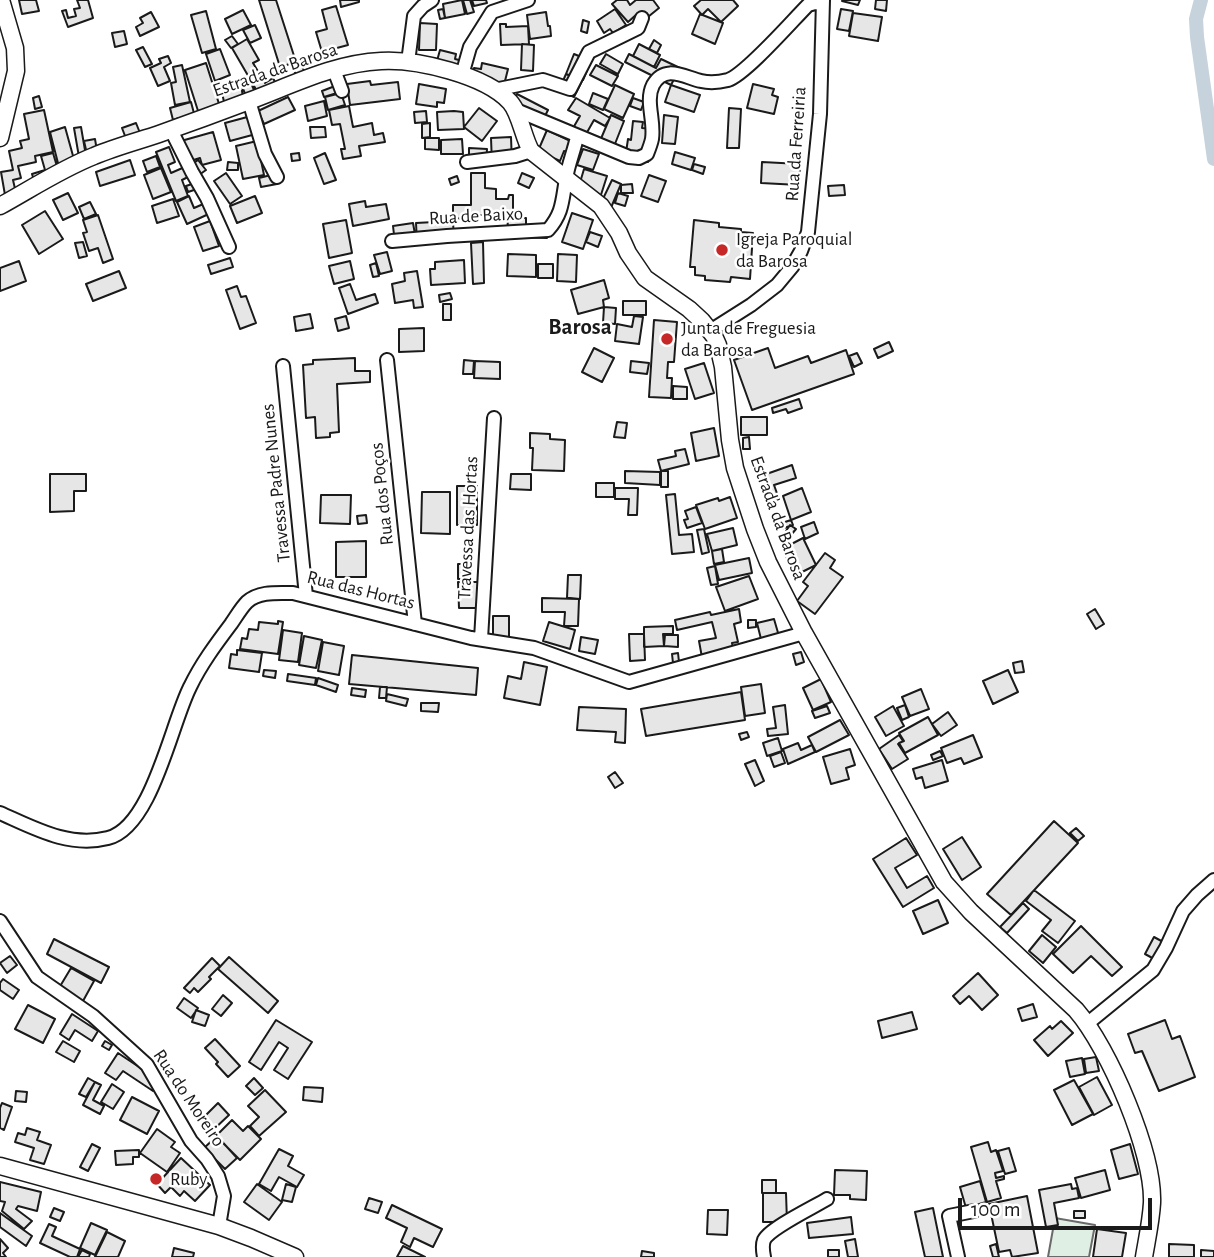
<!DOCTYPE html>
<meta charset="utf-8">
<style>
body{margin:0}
#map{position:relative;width:1214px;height:1257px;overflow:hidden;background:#fff;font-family:"Alegreya Sans",sans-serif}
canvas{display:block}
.scale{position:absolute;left:958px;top:1198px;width:194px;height:32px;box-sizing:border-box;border:4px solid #1a1a1a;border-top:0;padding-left:9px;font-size:21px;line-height:24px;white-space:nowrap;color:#1a1a1a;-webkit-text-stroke:5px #fff;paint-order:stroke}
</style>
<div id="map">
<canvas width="1214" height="1257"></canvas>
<div class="scale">100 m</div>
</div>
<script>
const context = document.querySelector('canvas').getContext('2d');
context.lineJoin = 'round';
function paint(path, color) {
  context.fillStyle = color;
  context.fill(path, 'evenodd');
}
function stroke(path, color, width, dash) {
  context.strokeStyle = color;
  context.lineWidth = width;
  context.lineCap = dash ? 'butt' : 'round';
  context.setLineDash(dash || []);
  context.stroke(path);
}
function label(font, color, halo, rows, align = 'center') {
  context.font = font + ' "Alegreya Sans",sans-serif';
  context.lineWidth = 5;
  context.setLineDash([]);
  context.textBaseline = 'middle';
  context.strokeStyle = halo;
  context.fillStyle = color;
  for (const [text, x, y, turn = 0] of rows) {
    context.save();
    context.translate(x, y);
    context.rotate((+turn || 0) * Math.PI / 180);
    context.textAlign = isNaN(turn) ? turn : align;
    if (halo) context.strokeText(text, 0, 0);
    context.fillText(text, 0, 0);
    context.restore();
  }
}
const green = new Path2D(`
 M1055,1218L1095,1225L1089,1257H1048Z`);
paint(green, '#e0efe3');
stroke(green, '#6a6a6a', 2);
stroke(new Path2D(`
 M1201,0L1196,19L1197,37L1214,159`), '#c6d2dc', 14);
const building = new Path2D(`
 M19,0H36L39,11L22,14Z
 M77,0H88L93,18L68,27L62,11L66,10L68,18L76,16L74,9L80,8Z
 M259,0H276L296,62L280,67Z
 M340,0H359V2L341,7Z
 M462,0L465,14L445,18L443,4Z
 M463,0H470L474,12L467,14Z
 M472,0H486L487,3L474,6Z
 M617,0H627L630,5L636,0H653L659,8L643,21L637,14L628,22L612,4Z
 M701,0H733L738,6L721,22L708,9L702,15L694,6Z
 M843,0H860L858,5L842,1Z
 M876,0H887L886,11L875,9Z
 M336,6L348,45L322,52L316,32L327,29L322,10Z
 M443,9L445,18L440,19L438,10Z
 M615,9L626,25L613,33L610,29L604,33L597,21Z
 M841,9L853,11L849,31L837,29Z
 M243,10L251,25L232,34L225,19Z
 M206,11L216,49L202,53L191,15Z
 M151,12L159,27L140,36L136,27L143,23L140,18Z
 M546,12L548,26H550L551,36L530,39L527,15Z
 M853,13L882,17L878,41L849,36Z
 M700,14L723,23L715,44L692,34Z
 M583,20L589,22L587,33L581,31Z
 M420,23L437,24L436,50H419Z
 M500,24H506V27L528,26L529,44L501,45Z
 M255,25L261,38L250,43L243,30Z
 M124,31L127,44L115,47L112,33Z
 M232,36L238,44L231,48L225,40Z
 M247,39L259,60L253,63L265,83L273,78L278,88L261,98L232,48Z
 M654,40L661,45L657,53L649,49Z
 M522,44L534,45L533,71L521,70Z
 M639,44L660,55L654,67L633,56Z
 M143,47L152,64L145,67L136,50Z
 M220,49L230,75L215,81L206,54Z
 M440,50L456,54L455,59L467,62L463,76L435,68Z
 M574,54L591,61L583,80L566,74Z
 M606,54L623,64L618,74L600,64Z
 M629,54L656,68L661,59L680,68L671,85L625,62Z
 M168,56L171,63L164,67L170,81L158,86L150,68L161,63L159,59Z
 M300,61L306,76L298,79L291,64Z
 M206,63L220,107L199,114L185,70Z
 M482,63L508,69L503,89L470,82L474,68L481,69Z
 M182,65L190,102L175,105L171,83L176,82L173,67Z
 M596,65L618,76L612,86L590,75Z
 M566,74L582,81L574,97L559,90Z
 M240,80L244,102L225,106L222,93L236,90L234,81Z
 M370,81L371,85L398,82L400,99L350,105L347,84Z
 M251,83L257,97L248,101L242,86Z
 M419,84L446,89L444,103L437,102V107L416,104Z
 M753,84L774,89L772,95L778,97L774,114L747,108Z
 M615,85L634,94L623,118L604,109Z
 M671,85L700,95L694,112L665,102Z
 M335,86L337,93L324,97L322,91Z
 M341,93L345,105L328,110L325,97Z
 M593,93L608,99L603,110L589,104Z
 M517,94L548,110L542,122L511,106Z
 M39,96L42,107L35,109L33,98Z
 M288,97L295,110L264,124L258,111Z
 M576,98L610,118L605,126L594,120L581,143L569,135L580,116L568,110Z
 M633,98L644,102L641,110L630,106Z
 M324,101L327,116L308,121L305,106Z
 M191,102L196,121L181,126L179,118L173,120L170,108Z
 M349,106L353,127L372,123L374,135L383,133L385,142L359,146L361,156L343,159L341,149H345L340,124L332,125L329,110Z
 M479,108L497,121L482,141L464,127Z
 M729,108L741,109L739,148H727Z
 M44,110L53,152L35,156L36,162L18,166L21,178L13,180L16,193L5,195L1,172L13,170L9,151L22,148L20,141L29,139L24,114Z
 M426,111L427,122L415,123L414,112Z
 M454,111L463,112L464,129L438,130L437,112Z
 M611,115L624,121L611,154L597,148Z
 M664,115L678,117L675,144L662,143Z
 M251,116L256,134L230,141L225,123Z
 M633,121L643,122L642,128L652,129L648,162L625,159L628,139L631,140Z
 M136,123L144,143L130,149L122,128Z
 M430,123V137L422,138V124Z
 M65,127L75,163L59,167L50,132Z
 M81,127L86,156L79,157L74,128Z
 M310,127H325L326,137L311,138Z
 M547,130L579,145L574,156L564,151L560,161L538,151Z
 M213,132L221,160L202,165L200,158L187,162L181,141Z
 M511,137L512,163L492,164L491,138Z
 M425,138H439V150L425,149Z
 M95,139L97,151L87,154L84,141Z
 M462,139L463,154H441V140Z
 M257,141L264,175L243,179L236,146Z
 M169,147L175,162L168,165L171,173L187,166L190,176L182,180L188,196L176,201L156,152Z
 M469,148L487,149L486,166H469Z
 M583,149L599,154L593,170L577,165Z
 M675,152L695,158L691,170L672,164Z
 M53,153L61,180L36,187L32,174L45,170L41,156Z
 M299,153L300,160L292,161L291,154Z
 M325,153L336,180L324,184L314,158Z
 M156,156L160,167L147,172L143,161Z
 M130,160L135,175L100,186L96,172Z
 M198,160L206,170L199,175L191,165Z
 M228,162L238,163V170H227Z
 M762,162L800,164L799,185L761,183Z
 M694,164L705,167L703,174L692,170Z
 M161,168L171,192L153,199L144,175Z
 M584,169L607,176L600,198L579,186Z
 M226,173L242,196L230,204L214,181Z
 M471,173H485V188L496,189V199H508L509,195H513V215H466V219L453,218V205H471Z
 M522,173L534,178L529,188L518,183Z
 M275,174L277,184L261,187L259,178Z
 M649,175L666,181L658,202L641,196Z
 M457,176L459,182L451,185L449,179Z
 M612,180L621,184L610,210L600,205Z
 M195,183L197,189L188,192L186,186Z
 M632,184L633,193H621V185Z
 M844,185L845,195L829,196L828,186Z
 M68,193L78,213L63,220L53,200Z
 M618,193L628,196L625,206L615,203Z
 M189,196L194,208L208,202L213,212L187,224L177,202Z
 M255,196L262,213L237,223L230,206Z
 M173,199L179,216L157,223L152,206Z
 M365,201L366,207L386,204L389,219L353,226L349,204Z
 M90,202L96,214L84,219L79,207Z
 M45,211L63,239L39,254L22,225Z
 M572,213L593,220L583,249L562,242Z
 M98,215L113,259L103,263L98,248L89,251L83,233L87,232L83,220Z
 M508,218H526V227L548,228L547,238L507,237Z
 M346,220L352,253L329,258L323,224Z
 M694,220L719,223V227L741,229V232L753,233L750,279L731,277L730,282L705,280V276L695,275V267H690Z
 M210,221L219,246L203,251L194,227Z
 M453,221L454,240L417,242L416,223Z
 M413,223L416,240L395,243L393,226Z
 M590,232L602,236L598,247L586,242Z
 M83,242L87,256L79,258L75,243Z
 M483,242L484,283L473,284L471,243Z
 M387,252L392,271L380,274L374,255Z
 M508,254L536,255V277L507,276Z
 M558,254L577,255L576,282L557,281Z
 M230,258L233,267L211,274L208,265Z
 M464,260L465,283L431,285L430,269H435V262Z
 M19,261L26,281L0,291V268Z
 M350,261L354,279L334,284L329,266Z
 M376,263L379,276L373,277L370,265Z
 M538,264H553V278H538Z
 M119,271L126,288L93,301L86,284Z
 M417,271L423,307L414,308L413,300L395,303L392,284L405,281L404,273Z
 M604,280L609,298L603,300L604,307L578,314L571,290Z
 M350,284L356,300L375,294L378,303L348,314L339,288Z
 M237,286L241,297L246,296L256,323L240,329L226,290Z
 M450,293L452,299L440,302L439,295Z
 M623,301H646V315H623Z
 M443,304H451V320H443Z
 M604,307L616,308L615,324L603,323Z
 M310,314L313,328L296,331L294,317Z
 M346,316L349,328L338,331L335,319Z
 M634,316L643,317L639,344L615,341L617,324L632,327Z
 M654,320L677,322L674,362H668L667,378H672L671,398L649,397Z
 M424,328V351L399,352V329Z
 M889,342L893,351L878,358L874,349Z
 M594,348L614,358L602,382L582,372Z
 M768,348L775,368L808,356L811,363L846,350L854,374L752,410L734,360Z
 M857,353L862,363L854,367L849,356Z
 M355,358V371H370V382L337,384L339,432L330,433V437L316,438L315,417L306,418L303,365L313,364V360Z
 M464,360L474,361L473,374H463Z
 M475,361L500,362V379L474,378Z
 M631,361L649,363L647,374L630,372Z
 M704,363L714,393L695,399L685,369Z
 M673,386L687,387V399H673Z
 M799,399L802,408L788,413L786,409L773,413L772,408Z
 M741,417H767V435H741Z
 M617,422L627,423L625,438L614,437Z
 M714,428L719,456L696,461L691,433Z
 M530,433L550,434V439L565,440L564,471L532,470L533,448H530Z
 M749,437L750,449H743V438Z
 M685,449L689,464L661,471L658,460L676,456L675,451Z
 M792,465L796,478L774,485L779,499L767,503L758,477Z
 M625,471L660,472V485L625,483Z
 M661,471H668V487H661Z
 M50,474H86V491H74V511L50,512Z
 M511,474H531V490L510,489Z
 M596,483H614V497H596Z
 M457,486H477V525H457Z
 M615,488H638L637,515H628L629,499H615Z
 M802,488L811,512L791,520L783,496Z
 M422,492H450V534L421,533Z
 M675,494L679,535L692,534L694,552L672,554L666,495Z
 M321,495H351L350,524L320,523Z
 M730,497L737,518L705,529L696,505L718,498L719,501Z
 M696,507L702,523L687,528L684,520L688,519L685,511Z
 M366,515L367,523L358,524L357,516Z
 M791,520L793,525L781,529L779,524Z
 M814,522L818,533L805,539L801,527Z
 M790,525L796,529L791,535L786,531Z
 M733,528L737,545L712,551L707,534Z
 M704,529L709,552L702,554L697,530Z
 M803,538L816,565L796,575L782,549Z
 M366,541V577H336V542Z
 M722,549L724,562L714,564L712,551Z
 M825,553L835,560L830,568L843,577L815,614L797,601L808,586L803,582Z
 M749,558L752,573L719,580L715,565Z
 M458,564H471V579H458Z
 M715,566L718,584L711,585L707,568Z
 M568,575H581L580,599L567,598Z
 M749,576L758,599L725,611L716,587Z
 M458,582H482V608H459Z
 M542,598L579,599L578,626H564L565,612H542Z
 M739,609L741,622L734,624L738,642L732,643L735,657L703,663L699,641L716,638L712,622L677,630L675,620L710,612L711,615Z
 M1095,609L1104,624L1096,629L1087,614Z
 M493,616H509V637H493Z
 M774,619L781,643L763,647L757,623Z
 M748,620H756V627L748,628Z
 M278,621L283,622L278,654L240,649L242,638L247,639L249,629L258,630L259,622L278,624Z
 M549,622L575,630L570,649L543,641Z
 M673,626V634H663L664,646L644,647V627Z
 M283,630L302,633L298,662L279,660Z
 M629,634H644L645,660L630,661Z
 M665,635H678V647L664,646Z
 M304,636L322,640L316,668L299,665Z
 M581,637L598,640L595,654L579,651Z
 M323,642L344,646L339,675L318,671Z
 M237,650L262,653L259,672L229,668L231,654L237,655Z
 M801,652L804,662L796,665L793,654Z
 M678,653L679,662L673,663L672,654Z
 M352,655L478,668L476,695L349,684Z
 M1022,661L1024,672L1015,673L1013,663Z
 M524,662L547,667L540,705L504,698L508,676L521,679Z
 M264,670L276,671L275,678L263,676Z
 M1008,670L1018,692L993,704L983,681Z
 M288,674L316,678L315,685L287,681Z
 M318,678L338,685L336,692L316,685Z
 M821,679L831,702L813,710L803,688Z
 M761,684L765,713L745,716L741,687Z
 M380,687H387L386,698H379Z
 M352,688L366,690L365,697L351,695Z
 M921,689L929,709L910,716L902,697Z
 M741,692L745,720L646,736L641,709Z
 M387,694L408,699L406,706L386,701Z
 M421,703H439L438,712L421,711Z
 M785,705L788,734L768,736L767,729L776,728L773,707Z
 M905,705L909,717L902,720L897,708Z
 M827,706L830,713L815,718L812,711Z
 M893,706L904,726L886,736L875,717Z
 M579,707L626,709L625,743L615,742L616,732L577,730Z
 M948,712L957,725L941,736L932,724Z
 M928,717L938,735L905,753L899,743L904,741L899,733Z
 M840,720L849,735L816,752L808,737Z
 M747,732L749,737L741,740L739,734Z
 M899,735L903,741L898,744L908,759L892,769L879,749Z
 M973,735L982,757L964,764L961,758L947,763L941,748Z
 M778,738L782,751L767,756L763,743Z
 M798,743L801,750L812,745L815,752L788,764L783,749Z
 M850,749L855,765L846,768L849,779L831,784L823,757Z
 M940,751L943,756L933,760L931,755Z
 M781,752L785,763L774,767L770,756Z
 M755,760L764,781L755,786L745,764Z
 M942,760L948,781L925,788L922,777L916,779L913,769Z
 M615,772L623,783L615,788L608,777Z
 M1054,821L1078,843L1011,915L987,894Z
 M1076,828L1084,836L1078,841L1070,833Z
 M962,837L981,867L962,880L943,849Z
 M906,838L917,855L895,868L907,888L927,876L934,888L903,907L873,859Z
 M1034,890L1075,921L1058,943L1042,931L1051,920L1026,901Z
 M938,900L948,923L923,934L913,911Z
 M1023,903L1029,909L1007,933L1000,927Z
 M1081,926L1122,967L1112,976L1091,956L1073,973L1053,954Z
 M1042,935L1056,947L1043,963L1029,951Z
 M1154,937L1165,943L1156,960L1145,954Z
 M54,939L109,967L101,983L47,954Z
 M10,956L17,965L7,973L0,963Z
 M229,957L278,1001L268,1013L218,969Z
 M212,958L220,966L209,977L211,979L198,992L194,988L190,993L184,988Z
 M71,968L94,981L83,1001L59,988Z
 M978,973L998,995L982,1010L969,996L960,1004L953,996Z
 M3,979L19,990L13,999L0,990V983Z
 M223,995L232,1003L221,1016L212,1009Z
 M184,998L198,1008L191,1018L177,1008Z
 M1033,1004L1037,1017L1022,1021L1018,1009Z
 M28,1005L55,1019L43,1043L15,1029Z
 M196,1010L209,1015L205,1026L192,1022Z
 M912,1012L917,1029L882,1038L878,1021Z
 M72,1014L98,1031L92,1041L75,1030L69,1040L60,1034Z
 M276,1020L312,1042L288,1079L274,1070L288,1048L279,1042L261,1070L249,1062Z
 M1165,1020L1172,1039L1180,1036L1195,1077L1159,1091L1142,1051L1135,1053L1128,1034Z
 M1061,1021L1073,1033L1048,1056L1034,1040L1050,1026L1052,1029Z
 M215,1039L240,1066L228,1077L216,1064L218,1062L205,1048Z
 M63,1041L80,1051L74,1062L56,1052Z
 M105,1041L112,1045L109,1050L102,1046Z
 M118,1053L160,1081L153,1091L123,1071L116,1080L105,1073Z
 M1096,1057L1099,1071L1086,1073L1084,1059Z
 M1082,1058L1085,1074L1070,1077L1066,1061Z
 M1097,1077L1112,1105L1094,1115L1079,1087Z
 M88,1078L95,1082L86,1097L79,1094Z
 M254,1078L263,1088L255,1095L246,1086Z
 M1074,1080L1093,1114L1072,1125L1054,1090Z
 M95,1082L101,1085L93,1100L104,1106L100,1114L83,1105Z
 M112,1084L124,1092L113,1109L101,1102Z
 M304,1087L323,1088L322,1102L303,1100Z
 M265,1090L286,1112L259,1136L250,1126L259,1117L248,1106Z
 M16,1091L27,1092L26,1102L15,1101Z
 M132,1097L159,1111L147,1134L120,1120Z
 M2,1103L12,1107L4,1130L0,1128V1108Z
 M218,1103L229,1115L212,1131L201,1120Z
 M232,1120L243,1131L248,1126L261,1139L240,1160L216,1136Z
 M27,1128L40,1132L37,1140L51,1145L44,1164L30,1160L34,1148L15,1142L18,1133L25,1135Z
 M157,1129L175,1142L171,1147L180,1153L167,1172L140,1153Z
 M217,1136L237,1158L225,1169L204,1148Z
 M988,1142L991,1152L996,1150L1003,1171L995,1173L996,1178L1004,1176V1179L996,1181L1001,1198L987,1202L971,1147Z
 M92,1144L100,1148L88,1171L80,1167Z
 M1130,1144L1138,1174L1119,1179L1111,1150Z
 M1009,1148L1016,1171L1005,1174L998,1151Z
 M279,1149L293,1156L288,1166L304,1175L297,1187L279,1177L271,1191L259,1184Z
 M139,1150V1157H133V1164L116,1165L115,1151Z
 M181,1158L210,1185L195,1201L184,1191L180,1196L171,1187L165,1193L157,1184Z
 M835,1170L867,1171L866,1200L850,1199V1195H834Z
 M1105,1170L1110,1190L1081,1198L1075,1178Z
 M762,1180H776V1193H762Z
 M980,1181L986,1202L966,1208L960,1187Z
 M0,1182L41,1192L37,1211L18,1206L16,1209L32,1221L24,1229L2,1211L5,1202L0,1201Z
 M257,1184L282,1202L269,1220L244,1202Z
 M286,1184L296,1187L292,1202L282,1200Z
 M1071,1184L1072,1189L1077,1188L1079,1198L1054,1203L1058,1225L1046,1227L1039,1190Z
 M763,1193H786L787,1222H763Z
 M1027,1196L1038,1253L1012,1257L1010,1250L999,1252L989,1204Z
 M369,1198L382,1202L378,1213L365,1209Z
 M392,1205L442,1229L433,1247L414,1238L410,1247L401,1242L407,1228L386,1218Z
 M54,1208L64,1212L60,1221L50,1217Z
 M933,1208L943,1257H925L915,1212Z
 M708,1210H728L727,1235L707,1234Z
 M1074,1211H1085V1218H1074Z
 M0,1213L32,1236L26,1246L0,1227Z
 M851,1217L853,1234L809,1238L807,1223Z
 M91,1223L107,1230L95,1255L80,1248Z
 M49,1224L56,1227L52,1236L80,1249L77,1257H70L40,1243Z
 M1097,1229L1126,1233L1122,1257H1093Z
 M107,1232L125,1241L118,1257H95Z
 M0,1239L8,1248L3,1253L6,1257H0Z
 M855,1239L858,1257H848L845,1241Z
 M996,1244L999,1257H993L990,1246Z
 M1169,1244L1194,1245V1257H1169Z
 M403,1246L425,1257H397Z
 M174,1248L194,1253L193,1257H172Z
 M82,1250L90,1254L89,1257H78Z
 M828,1250H839V1257H828Z
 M1201,1250L1214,1251V1257H1201Z
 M642,1251L654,1253V1257H641Z`);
paint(building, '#e6e6e6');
stroke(building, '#1a1a1a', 2);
const street = new Path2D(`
 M408,62L414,16L423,6L432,0
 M334,70L342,91
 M462,75L470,47L492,12L528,0
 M494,90L543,80L570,89L589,52L638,28L642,18
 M249,101L265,154L277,177
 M516,110L629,157L639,158L647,154C649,149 651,144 652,139C655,121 645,101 653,85C665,64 684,77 701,81C710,83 720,82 728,80C746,74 792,21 808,5L815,3L822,4
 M171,130L192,172L207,198L229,247
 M467,162L515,156L531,151
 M392,241L447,236L548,230C563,213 562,201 566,179C568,165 574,151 577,137
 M710,331L751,305L777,285L792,267L801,251L808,232L820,114L823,0
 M387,360L415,624
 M283,366L306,596
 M481,639L494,418
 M0,813C34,828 69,848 108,838C152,827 171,724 190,687C201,664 216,644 231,624C236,617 241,608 247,602C259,591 278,593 293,593L471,638L534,648L629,682L804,633
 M0,921L37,977L93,1016L147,1065L191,1141L207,1159L218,1176L224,1196L219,1226
 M1088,1023L1153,970L1166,948L1183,911L1197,895L1214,880
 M764,1257C763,1252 762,1245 764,1240C770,1228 814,1207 827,1199
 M958,1257L949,1216L974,1211`);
const secondary = new Path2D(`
 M0,138L16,71L15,48L1,0
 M0,206C31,189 61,169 94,156C115,147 138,141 159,134C190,123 220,112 249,101C292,85 335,63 381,61C417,59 485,75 510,102C520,113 523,137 531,151L601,206L619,233L628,253L645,278L689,309L702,321L714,336L718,345L723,367L730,440L735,468L755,529L768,562L804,633L944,882L971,912L1076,1010C1109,1048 1154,1153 1152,1203C1151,1221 1147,1239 1144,1257
 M0,1166L219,1226L251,1238L295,1257`);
stroke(street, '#1a1a1a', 16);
stroke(secondary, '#1a1a1a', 19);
stroke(street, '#fff', 12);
stroke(secondary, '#fff', 16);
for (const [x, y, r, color] of [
 [722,250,7,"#c62828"],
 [667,339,7,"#c62828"],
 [156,1179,7,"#c62828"]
]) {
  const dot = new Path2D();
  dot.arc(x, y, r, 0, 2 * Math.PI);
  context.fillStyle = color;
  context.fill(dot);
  stroke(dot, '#fff', 2.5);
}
label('19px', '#1a1a1a', '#fff', [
 ["Estrada da Barosa",275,70,-19],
 ["Rua da Ferreiria",796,144,-86],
 ["Rua de Baixo",476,216,-3],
 ["Travessa Padre Nunes",276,483,-96],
 ["Rua dos Poços",382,494,-96],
 ["Estrada da Barosa",778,518,70],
 ["Travessa das Hortas",468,528,-87],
 ["Rua das Hortas",361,590,14],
 ["Rua do Moreiro",189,1098,56]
]);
label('19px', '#1a1a1a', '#fff', [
 ["Igreja Paroquial",736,239],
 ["da Barosa",736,261],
 ["Junta de Freguesia",681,328],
 ["da Barosa",681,350],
 ["Ruby",170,1179]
], 'left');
label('bold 23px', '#1a1a1a', '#fff', [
 ["Barosa",580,327]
]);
</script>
